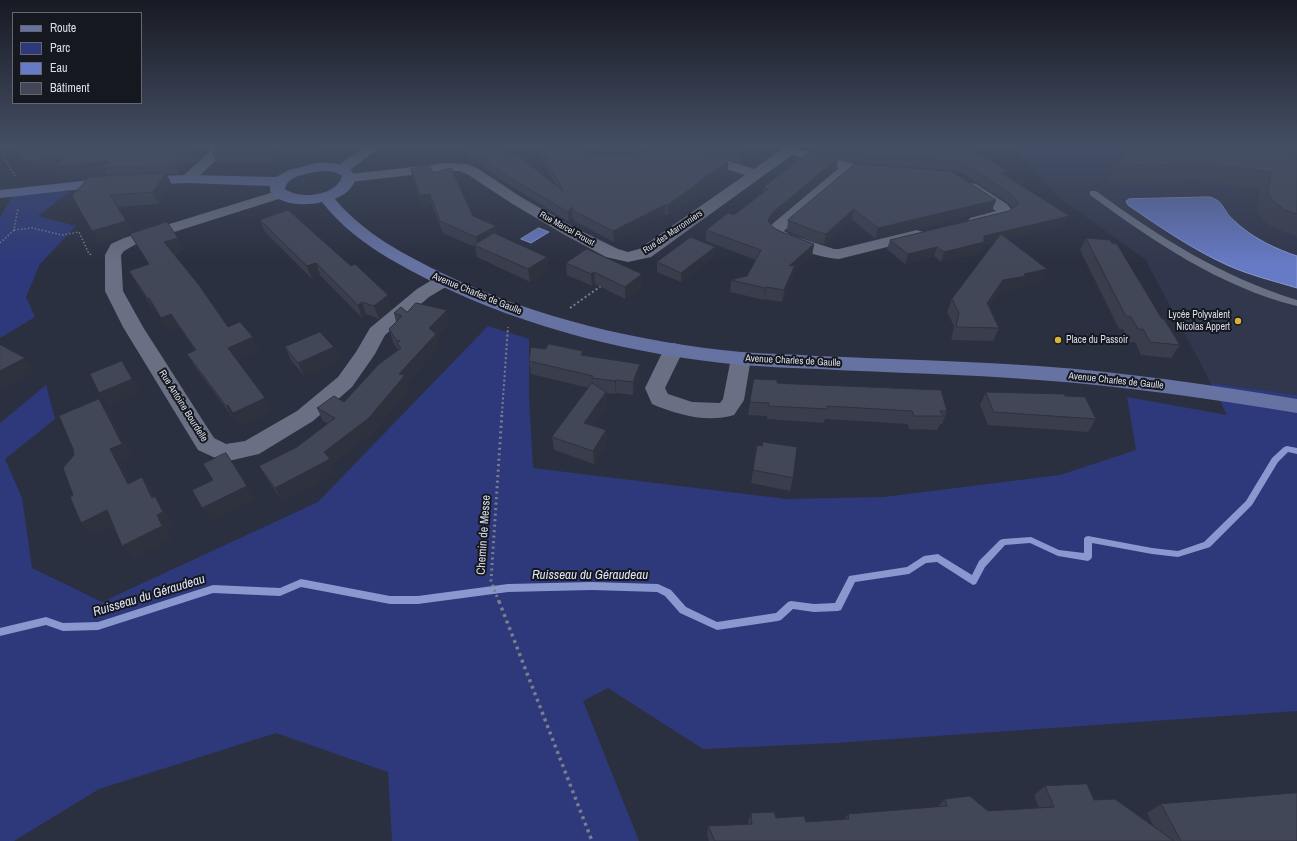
<!DOCTYPE html>
<meta charset="utf-8">
<style>
body{margin:0}
#map{position:relative;width:1297px;height:841px;overflow:hidden;background:#2b3040;font-family:"Archivo Narrow",sans-serif}
canvas{display:block}
.legend{position:absolute;left:12px;top:12px;width:130px;height:92px;box-sizing:border-box;background:#161820;border:1px solid #646770;margin:0;padding:5px 7px;list-style:none;font-size:12px;color:#dadee9}
.legend li{display:flex;align-items:center;gap:8px;height:20px}
.legend b{width:20px;border:1px solid #646770}
</style>
<div id="map">
<canvas width="1297" height="841"></canvas>
<ul class="legend">
<li><b style="height:5px;background:#6672a2"></b>Route</li>
<li><b style="height:11px;background:#2d397b"></b>Parc</li>
<li><b style="height:11px;background:#677ac5"></b>Eau</li>
<li><b style="height:11px;background:#424758"></b>Bâtiment</li>
</ul>
</div>
<script>
const context = document.querySelector('canvas').getContext('2d');
context.lineJoin = 'round';
function paint(path, color) {
  context.fillStyle = color;
  context.fill(path, 'evenodd');
}
function stroke(path, color, width, dash) {
  context.strokeStyle = color;
  context.lineWidth = width;
  context.lineCap = dash ? 'butt' : 'round';
  context.setLineDash(dash || []);
  context.stroke(path);
}
function label(font, color, halo, rows, align = 'center') {
  context.font = font + ' "Archivo Narrow",sans-serif';
  context.lineWidth = 4;
  context.setLineDash([]);
  context.textBaseline = 'middle';
  context.strokeStyle = halo;
  context.fillStyle = color;
  for (const [text, x, y, turn = 0] of rows) {
    context.save();
    context.translate(x, y);
    context.rotate((+turn || 0) * Math.PI / 180);
    context.textAlign = isNaN(turn) ? turn : align;
    if (halo) context.strokeText(text, 0, 0);
    context.fillText(text, 0, 0);
    context.restore();
  }
}
paint(new Path2D(`
 M1013,146H1297V395L1211,383L1145,259L1057,196Z`), '#31374d');
paint(new Path2D(`
 M71,191L38,216L76,226L40,264L26,297L35,317L0,338V217L13,195Z
 M488,326L529,339V398L533,468L786,499L884,497L1060,475L1136,450L1127,397L1227,415L1211,383L1297,395V711L835,743L703,749L608,688L583,701L639,841H392L388,772L276,733L99,789L14,841H0V423L46,385L55,419L5,459L22,498L32,568L102,602L318,502Z`), '#2d397b');
const water = new Path2D(`
 M1210,197C1221,201 1220,203 1226,211C1228,216 1235,221 1239,225C1255,239 1276,249 1297,256V288C1274,281 1249,275 1227,265C1192,249 1160,227 1128,205L1126,201L1129,199Z
 M539,228L549,232L531,243L521,239Z`);
paint(water, '#677ac5');
stroke(water, '#8a98d0', 1);
paint(new Path2D(`
 M1287,446L1297,448V454L1288,452L1278,462L1252,505L1210,547L1207,548L1178,557L1152,554L1092,543V557L1091,559L1088,561L1058,556L1030,543L1005,545L985,567L976,584L973,585L937,562L926,563L909,574L855,582L841,610L838,611L814,612L793,609L781,620L778,621L717,630L680,613L665,596L657,592L592,590L508,592L418,604H390L301,587L280,596L213,593L98,630L63,631L46,625L0,636V628L46,617L63,623L98,622L213,585L280,588L301,579L390,596H418L508,584L592,582L658,584L671,590L686,607L717,622L776,613L788,602L791,601L814,604L835,603L849,576L907,567L924,556L938,554L941,556L972,575L979,561L1000,540L1003,539L1031,537L1059,550L1084,553V539L1085,537L1088,536L1152,548L1178,551L1204,542L1246,501L1272,458L1284,447Z`), '#8a98d0');
stroke(new Path2D(`
 M0,151L15,176
 M14,230L32,228L62,235L79,232L89,254L93,255
 M0,243L14,230L18,208`), '#7a7e8c', 1.5, [1.5, 2]);
stroke(new Path2D(`
 M570,308L601,286
 M502,413L508,327`), '#7a7e8c', 2, [2, 2.5]);
stroke(new Path2D(`
 M499,602L491,581L502,412`), '#7a7e8c', 3, [2, 3.5]);
stroke(new Path2D(`
 M499,601L592,841`), '#7a7e8c', 3.5, [3, 4]);
paint(new Path2D(`
 M1090,191H1096C1159,237 1222,277 1297,300V306C1220,287 1153,241 1090,195Z`), '#6a7083');
paint(new Path2D(`
 M210,146H224L220,156L193,182L188,183L183,182L181,179L183,176L209,152Z
 M366,146H382L346,173L341,174L336,173L334,170L336,167Z
 M670,146H689L701,152L754,169L786,146H802L800,149L854,164L856,167L854,170L785,230L784,231L791,235L834,249H839L917,230L923,232L925,235L923,238L839,259C825,259 775,244 768,233L771,225L839,168L792,155L651,257L628,262L606,257L563,234L511,203L467,174L459,171H447L350,182L345,181L343,178L345,175L350,174L447,163L466,164L477,168L521,197L575,228L618,249L628,252L639,249L745,175L691,158L672,149Z
 M971,183L976,184L1007,204L1013,212C1006,222 982,227 970,224L968,221L970,218L996,211L966,190L964,187L966,184Z
 M280,190L285,191L287,194L285,197L136,244L124,251L121,255L123,291L143,327L214,438L226,444L245,441L297,411L338,377L356,352L370,328L417,289L437,277L443,276L449,277L452,281L449,285L429,297L385,335L375,354L352,387L313,421L259,454L224,462L198,450L123,327L105,291V255L111,244L124,238Z
 M674,343L681,345L684,349L665,388L668,394L692,402L720,403L723,399L731,358L734,353L741,352L748,353L751,358L744,400L734,415C707,423 678,415 652,404L645,388L664,349L667,345Z`), '#6a7083');
paint(new Path2D(`
 M317,163C332,162 347,163 356,176C354,188 346,194 335,199C364,234 405,255 446,275C538,319 640,342 741,352C766,354 791,354 817,356C890,359 964,361 1038,366C1125,372 1211,385 1297,399V413C1211,399 1125,386 1038,380C965,374 892,373 819,369C793,368 768,367 742,365C636,355 528,329 433,282C391,261 351,239 322,202C306,206 280,206 270,191V186L188,183L110,186L0,198V190L110,178L188,175L276,177L289,170ZM322,171C330,171 336,171 342,176C337,196 300,200 285,189C287,175 310,173 322,171Z`), '#6672a2');
paint(new Path2D(`
 M13,146H209L208,151L196,162L180,163L183,169L179,174H166L172,185L159,204L118,207L133,233L185,250L174,254L228,327L259,350L237,360L271,412L241,426L236,418L234,419L195,367L187,354L195,350L179,327L168,331L157,311L155,312L137,284L129,271L149,264L130,234L99,243L107,176L104,171L62,175L58,168L33,170Z
 M328,146L320,157L279,156L273,162H216L212,153L217,148Z
 M460,146H496L556,186L536,146H574L575,148L588,153L603,156L691,150L728,162V171L701,189V191L668,215L665,214L614,242L574,221L572,217L569,222L500,179L461,149Z
 M586,146H656L638,153L610,154H599Z
 M693,146H768L751,159H748L740,163L702,151Z
 M803,146H974L976,152L1007,171L1006,176L1066,225L1008,239L1041,282L1021,286L1020,288L998,293L989,306L999,328L993,341L951,340L954,326L947,312L952,299L995,242L983,245L981,252L941,262L934,256L905,264L887,249L890,240L1009,211L1012,209L1008,203L964,174L955,171L850,162L820,153Z
 M1297,159V237L1273,227L1262,220L1257,211L1260,189L1200,181L1108,183L1116,166Z
 M855,164L996,200L992,210L875,239L852,219L824,244L813,242L787,231L788,220Z
 M411,169L433,173L473,216L496,226L497,235L547,257L549,269L530,282L477,257L475,247L443,233L432,205L423,207L414,181Z
 M836,169L770,224L774,228L782,232L814,244L812,255L794,272L793,277L782,302L764,299V300L730,292L731,280L747,276L756,260L706,241V230L734,215L763,192L764,187Z
 M260,220L392,308L379,319L366,314L362,318L320,275L312,279L265,232Z
 M1086,238L1162,319L1180,345L1171,358L1141,355L1135,342H1130L1123,329H1119L1080,250Z
 M715,247L714,256L681,282L657,272V262Z
 M566,263L642,287L625,299L595,284L592,286L567,275Z
 M407,312L450,323L436,337L439,347L407,383L409,388L374,431L332,463L336,472L282,501L267,479L259,466L297,447L328,424L323,421L317,408L344,402L398,350L393,342L389,329L396,322L394,313Z
 M285,347H334L340,360L304,376L291,360Z
 M584,355L640,377L633,395L616,393V394L606,393L607,405L593,426L606,430L607,444L594,464L554,450L552,437L589,388L531,374L529,361Z
 M777,383L947,411L942,424H940L937,430L909,429L908,424L825,419L824,423L767,419V416L748,415L750,402Z
 M986,392L1065,396L1096,419L1088,432L988,425L980,405Z
 M757,445L793,478L790,491L751,483Z
 M1045,786L1094,800L1154,827L1147,813L1161,804L1297,841H709L707,835L708,826L748,824V822L751,813L776,818L806,822L844,820L848,814L937,807L945,799L988,811L1039,808L1034,795Z`), '#393d4c');
paint(new Path2D(`
 M199,146H209L208,151L196,162L192,153Z
 M318,146H328L320,157L317,148Z
 M638,146H656L638,153Z
 M757,146H768L751,159L752,150Z
 M275,147L279,156L273,162L269,154Z
 M749,149L748,159L740,163L741,153Z
 M63,158L108,161L102,168L104,171L62,175L58,168L33,170L27,161Z
 M838,158L836,169L770,224L768,221L772,213Z
 M179,159L183,169L179,174L175,165Z
 M728,162V171L701,189V191L668,215V205L699,181Z
 M1007,171L1004,180L1001,173Z
 M166,173L172,185L159,204L153,192Z
 M430,194L432,205L423,207L420,195Z
 M996,200L992,210L875,239L878,228Z
 M665,205V214L614,242L613,231Z
 M572,207V217L569,222L568,212Z
 M854,209L852,219L824,244L826,234Z
 M1070,216L1066,225L983,245L981,252L941,262L944,252L984,236Z
 M126,221L133,233L99,243L92,231Z
 M496,226L498,238L478,247L476,237Z
 M178,238L185,250L171,254L164,242Z
 M814,244L812,255L794,272L793,277L782,302L789,266Z
 M715,247L714,256L681,282V273Z
 M937,247L934,256L905,264L908,254Z
 M547,257L549,269L530,282L528,269Z
 M316,263L320,275L312,279L307,266Z
 M1047,269L1041,282L1021,286L1020,288L998,293L982,316L987,303L1003,280L1024,274Z
 M594,272L595,284L592,286L591,274Z
 M642,274V287L625,299V287Z
 M766,287L764,299V300L765,288Z
 M388,295L392,308L379,319L374,306Z
 M149,298L157,311L155,312L148,299Z
 M362,302L366,314L362,318L358,305Z
 M447,310L450,323L436,337L439,347L407,383L409,388L374,431L332,463L336,472L282,501L275,488L324,452L399,374L429,328Z
 M171,314L179,327L168,331L161,318Z
 M253,337L259,350L235,361L228,348Z
 M334,347L340,360L304,376L298,363Z
 M25,358L36,371L0,391V371Z
 M122,361L131,374L141,392L109,406L99,393Z
 M640,364V377L633,395V382Z
 M616,380V394L615,381Z
 M606,392L607,405L586,437L584,423Z
 M265,398L271,412L241,426L233,413Z
 M99,399L109,412L132,457L120,462L139,497L128,484L110,449Z
 M228,405L236,418L234,419L226,406Z
 M606,430L607,444L594,464L593,451Z
 M142,477L152,490L155,496L165,509L173,525L167,528L172,539L134,558L122,546L157,515L152,498Z
 M247,486L255,499L211,521L202,508Z
 M107,510L119,523L93,536L81,523Z`), '#2e323e');
const building = new Path2D(`
 M14,146H199L192,153L174,154L179,159L175,165L102,168L108,161L57,166L63,158L27,161Z
 M218,146H318L317,148L275,147L269,154L212,153L217,148Z
 M468,146H496L504,152L505,151L512,155L516,154L563,191L540,146H574L575,148L588,153L603,156L635,154L662,146H684L691,150L728,162L699,181H701L668,205H665L613,231L574,211L572,207L568,212L498,170Z
 M718,146H757L752,150L749,149L741,153Z
 M828,146H974L976,152L1007,171L1001,173L1070,216L984,236V242L944,252L937,247L908,254L890,240L1009,211L1018,204V202L1011,194L966,165L958,162L852,153Z
 M1133,146H1277L1297,159V214L1285,210L1274,202L1268,194L1271,172L1210,164L1116,166Z
 M811,151L838,158L772,213L768,221L774,228L782,232L814,244L789,266L795,265L784,290L766,287L765,288L731,280L747,276L761,250L706,230L728,213L734,215L768,189L764,187Z
 M855,164L951,171L996,200L878,228L854,209L826,234L815,231L788,220Z
 M430,166L433,173L451,168L473,216L496,226L476,237L440,221L430,194L420,195L411,169Z
 M166,173L153,192L110,195L126,221L92,231L72,196L89,177Z
 M288,210L351,266L355,264L388,295L374,306L362,302L358,305L316,263L307,266L260,220Z
 M167,222L178,238L164,242L199,285L228,327L240,322L253,337L228,348L265,398L233,413L228,405L226,406L187,354L196,350L171,314L161,318L149,298L148,299L129,271L149,264L130,234Z
 M494,233L547,257L528,269L474,245Z
 M1001,234L1047,269L1024,274L1026,276L1003,280L987,303L999,328L956,327L959,313L952,299Z
 M691,237L715,247L681,273L657,262Z
 M1086,238L1110,240L1112,243L1117,244L1162,319H1164L1180,345L1150,342L1143,329H1138L1131,317L1126,316Z
 M587,249L642,274L625,287L594,272L591,274L566,263Z
 M416,303L447,310L429,328L436,334L399,374L405,375L369,418L324,452L330,459L275,488L259,466L297,447L335,418L317,408L334,396L344,402L379,364L401,348L397,343L400,341L396,340L389,329L402,316L394,313L401,307L407,312Z
 M320,332L334,347L298,363L285,347Z
 M549,344L583,351L581,355L640,364L633,382L616,380L615,381L592,378L593,376L529,361L531,347L545,349Z
 M0,345H1L25,358L0,371Z
 M122,361L132,379L99,393L90,374Z
 M754,379L777,380V383L794,384L941,390L947,411H940L943,416H914L912,411L827,406L828,409L769,406V403L750,402Z
 M592,383L606,392L584,423L606,430L593,451L552,437Z
 M986,392L1064,394L1065,396L1085,397L1096,419L994,412Z
 M99,399L122,444L110,449L128,484L142,477L152,498L155,496L163,512L157,515L162,526L122,546L107,510L81,523L70,497L73,495L63,468L74,455L73,451H74L59,416Z
 M763,442L797,447L793,478L753,470L757,445L762,446Z
 M226,453L247,486L202,508L192,490L213,480L203,464Z
 M1087,784L1094,800L1115,799L1174,841H715L708,826L752,824L751,813L774,812L776,818L804,816L806,822L849,819L848,814L947,806L945,799L970,796L988,811L1054,807L1045,786Z
 M1297,793V841H1181L1161,804Z`);
paint(building, '#424758');
stroke(building, '#2e323e', 1);
const sky = context.createLinearGradient(0, 0, 0, 264);
sky.addColorStop(0, '#181a23');
sky.addColorStop(0.55, '#444e64');
sky.addColorStop(1, '#444e6400');
context.fillStyle = sky;
context.fillRect(0, 0, 1297, 264);
for (const [x, y, r, color] of [
 [1238,321,4,"#d9b334"],
 [1058,340,4,"#d9b334"]
]) {
  const dot = new Path2D();
  dot.arc(x, y, r, 0, 2 * Math.PI);
  context.fillStyle = color;
  context.fill(dot);
  stroke(dot, '#161820', 1.5);
}
label('9px', '#dadee9', '#161820', [
 ["Rue Marcel Proust",567,229,29],
 ["Rue des Marronniers",673,232,-34]
]);
label('10px', '#dadee9', '#161820', [
 ["Avenue Charles de Gaulle",477,294,22],
 ["Avenue Charles de Gaulle",793,361,3],
 ["Avenue Charles de Gaulle",1116,381,6],
 ["Rue Antoine Bourdelle",183,406,58]
]);
label('10px', '#dadee9', '#161820', [
 ["Lycée Polyvalent",1230,315],
 ["Nicolas Appert",1230,327],
 ["Place du Passoir",1066,340,"left"]
], 'right');
label('12px', '#dadee9', '#161820', [
 ["Chemin de Messe",484,535,-86]
]);
label('italic 13px', '#dde3f8', '#161820', [
 ["Ruisseau du Géraudeau",590,576],
 ["Ruisseau du Géraudeau",149,596,-17]
]);
</script>
